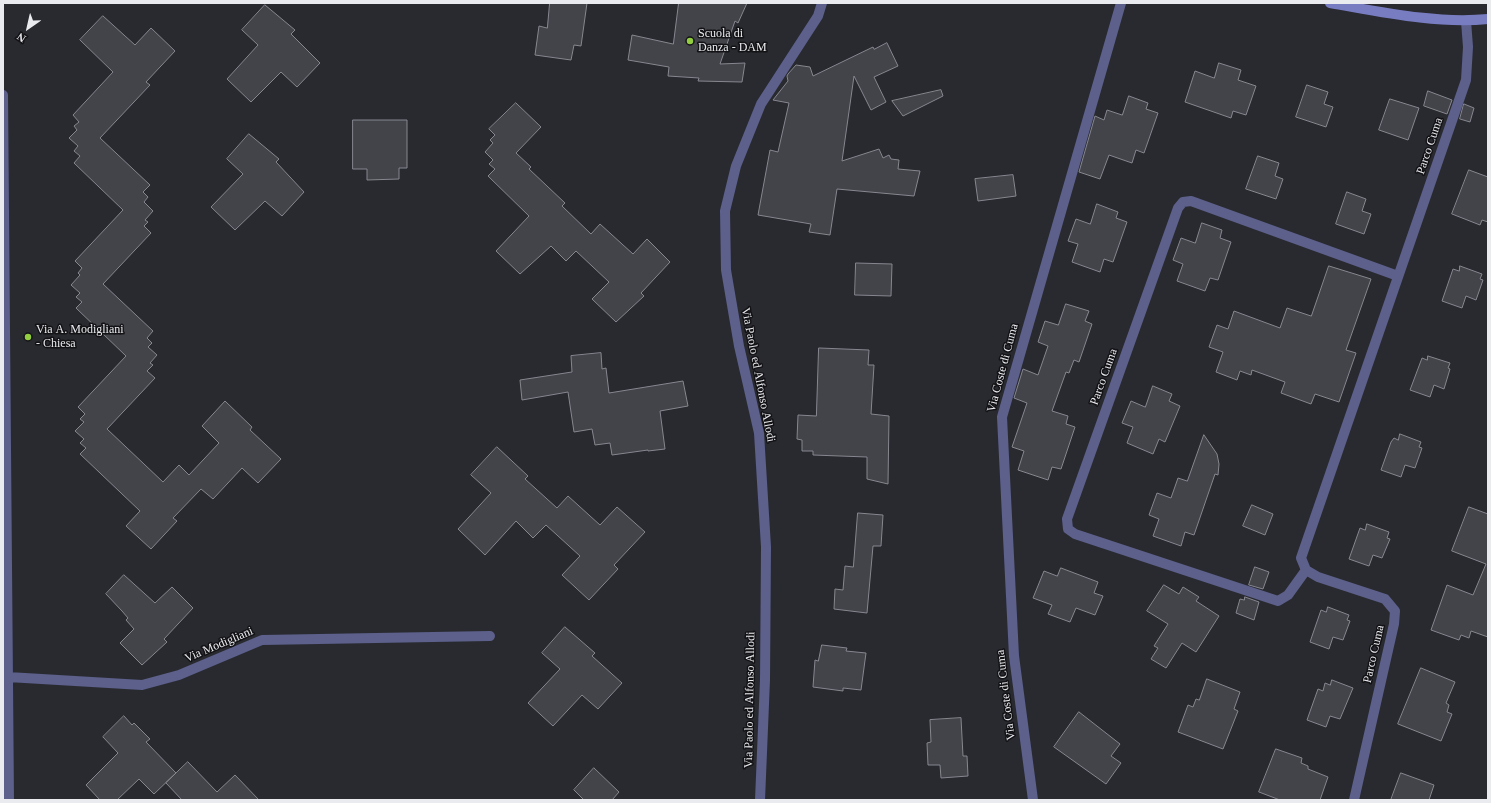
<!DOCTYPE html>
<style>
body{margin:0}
#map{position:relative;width:1491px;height:803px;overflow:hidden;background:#292a30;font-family:"Times New Roman",serif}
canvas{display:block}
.frame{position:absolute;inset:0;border:4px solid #eaebef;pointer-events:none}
.north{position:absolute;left:8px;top:8px;width:40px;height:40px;-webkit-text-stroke:3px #131316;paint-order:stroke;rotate:214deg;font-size:11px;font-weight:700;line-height:16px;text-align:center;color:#eaebef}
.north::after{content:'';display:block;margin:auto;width:14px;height:18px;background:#eaebef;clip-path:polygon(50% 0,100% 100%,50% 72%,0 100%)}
</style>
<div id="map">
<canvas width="1491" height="803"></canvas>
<div class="frame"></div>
<div class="north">N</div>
</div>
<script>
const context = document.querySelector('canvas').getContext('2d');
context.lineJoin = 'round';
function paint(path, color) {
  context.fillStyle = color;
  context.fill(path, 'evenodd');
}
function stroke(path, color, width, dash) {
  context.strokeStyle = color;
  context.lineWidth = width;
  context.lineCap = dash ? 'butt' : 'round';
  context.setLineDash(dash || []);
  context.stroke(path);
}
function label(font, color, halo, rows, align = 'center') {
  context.font = font + ' "Times New Roman",serif';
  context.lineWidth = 3;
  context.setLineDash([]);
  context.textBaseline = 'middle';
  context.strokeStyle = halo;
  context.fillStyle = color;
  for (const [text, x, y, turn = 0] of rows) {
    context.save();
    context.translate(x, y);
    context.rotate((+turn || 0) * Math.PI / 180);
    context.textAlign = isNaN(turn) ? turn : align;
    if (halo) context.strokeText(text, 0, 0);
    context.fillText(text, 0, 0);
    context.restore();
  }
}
const building = new Path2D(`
 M550,3H587L581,46L574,45L571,60L535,55L539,26L547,28Z
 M679,3H747L738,23L735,21L720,64L745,63L742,82L698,81L699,78L668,76L669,67L628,60L632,35L673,44Z
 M265,5L295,30L291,34L320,63L297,87L281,72L251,102L227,79L258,45L242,30Z
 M103,16L135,45L151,28L175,51L146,82L150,85L100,138L150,185L143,192L148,197L144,202L153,211L145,220L148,222L144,226L151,233L103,284L153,331L147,338L152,343L148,347L157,355L150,363L153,365L147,371L155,378L107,429L163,482L179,465L189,475L219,443L202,426L225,401L252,427L250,430L281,459L258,483L242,468L213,499L201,489L173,518L177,521L151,549L126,526L140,511L80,454L86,448L80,443L84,439L75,431L84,422L80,419L85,414L78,407L126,356L76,308L82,302L76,297L80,293L71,285L80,275L78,273L82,268L75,261L123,210L74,163L80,156L74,151L78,146L69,138L77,130L74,126L79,122L73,115L113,72L80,40Z
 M887,43L898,66L874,77L886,102L871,110L854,76L842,161L879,149L883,158L889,155L891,159L899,160L898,169L920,171L914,196L837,189L830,235L809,232L811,224L758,215L770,150L778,152L789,103L773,100L788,81L787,76L788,74L796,65L810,67L813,76L873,47L874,49Z
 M1219,63L1241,70L1238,80L1256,86L1246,115L1233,111L1231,118L1185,102L1195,71L1214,78Z
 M1307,85L1328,92L1324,104L1333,107L1326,127L1296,117Z
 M941,90L943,96L903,116L892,101Z
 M1428,91L1452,100L1447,114L1424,106Z
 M1129,96L1148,103L1146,109L1158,113L1144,153L1136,150L1132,163L1109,155L1100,179L1079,172L1095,116L1104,120L1107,110L1122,115Z
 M1390,99L1419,108L1408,140L1379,130Z
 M516,103L541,127L516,153L531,167L529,169L565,203L562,206L591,234L600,224L633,254L647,239L670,262L641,293L644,296L616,322L592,299L609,282L576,251L566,261L551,246L520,274L496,251L529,216L488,176L495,169L489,164L493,160L485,152L493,143L490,140L495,135L489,129Z
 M1464,104L1474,108L1470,122L1460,119Z
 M353,120H407V168H399V179L367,180V169H353Z
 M249,134L279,159L276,162L304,192L282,216L265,201L235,230L211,207L243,174L227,159Z
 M1258,156L1279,163L1275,176L1283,179L1276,199L1246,189Z
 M1469,170L1488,177V222L1482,220L1480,225L1452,214Z
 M1013,175L1016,196L978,201L975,179Z
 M1347,192L1366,199L1362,211L1371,214L1364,234L1336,224Z
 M1097,204L1118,212L1116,218L1127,222L1113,262L1104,259L1100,272L1072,262L1078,244L1068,241L1076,219L1090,224Z
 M1202,223L1222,230L1220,238L1231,242L1218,280L1210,278L1205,291L1177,281L1183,264L1173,260L1181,238L1195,243Z
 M856,263L892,264L891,296L855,295Z
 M1329,266L1371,279L1346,350L1356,353L1339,402L1315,394L1311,404L1281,393L1285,382L1252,370L1251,375L1240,371L1237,380L1216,372L1223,352L1209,347L1217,325L1228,329L1234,311L1280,328L1287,308L1311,316Z
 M1460,266L1482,274L1480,279L1483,280L1476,300L1466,296L1462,308L1442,301L1453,269L1459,271Z
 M1066,304L1089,311L1085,321L1092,324L1079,362L1074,360L1069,373L1066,372L1052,411L1068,416L1066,424L1075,427L1061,469L1052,467L1048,480L1018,470L1024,451L1012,447L1027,403L1014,398L1023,369L1038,375L1048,346L1038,342L1045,321L1058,325Z
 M819,348L869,350L868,365H874L871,414L889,416L888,484L867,479V457L813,455V451H802V440L797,439L798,415L816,416Z
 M601,353L602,369L606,368L609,393L683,381L688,406L660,411L665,449L648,451V450L612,455L610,443L595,445L592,429L574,432L568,392L522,400L520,380L572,372L571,356Z
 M1428,356L1450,363L1448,368L1450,369L1444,389L1434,385L1430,397L1410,390L1422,358L1427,360Z
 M1153,386L1172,394L1169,401L1180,406L1165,442L1159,439L1153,454L1127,443L1133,427L1122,423L1131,401L1145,407Z
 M1400,434L1421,442L1419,447L1422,448L1415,468L1405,465L1401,477L1381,470L1391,442L1394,438L1398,440Z
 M1204,435L1217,454L1219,464L1218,475L1215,474L1194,535L1185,532L1181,546L1153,536L1159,519L1149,515L1157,493L1171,498L1178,478L1187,481Z
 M497,447L528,476L525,479L557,508L568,496L600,525L617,507L645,532L614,565L618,569L589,600L562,575L580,556L546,525L533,538L516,521L485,555L458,529L491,493L471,475Z
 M1252,505L1273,514L1265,535L1243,526Z
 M1469,507L1488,514V637L1471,631L1469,638L1461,635L1459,640L1431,630L1447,585L1473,595L1486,564L1452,551Z
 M858,513L883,515L881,546H873L867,613L834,609L835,589L843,590L845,566L853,567Z
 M1367,524L1389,532L1387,538L1390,539L1382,558L1373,555L1369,566L1349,559L1360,528L1365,530Z
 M1255,567L1269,572L1263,589L1249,585Z
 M1061,568L1098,582L1094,593L1103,596L1095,615L1076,608L1070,622L1048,614L1052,605L1033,598L1044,571L1057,576Z
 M124,575L155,603L172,587L193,608L164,639L167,642L142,665L120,643L134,629L126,620L128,618L122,611L106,594Z
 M1164,585L1179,594L1183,587L1199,597L1196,601L1219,616L1196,652L1182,643L1166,668L1151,659L1158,648L1154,646L1168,624L1147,611Z
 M1245,597L1259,602L1254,620L1236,613L1240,599L1244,600Z
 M1328,607L1349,615L1347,620L1350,621L1343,640L1333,637L1329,649L1310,642L1321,610L1326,612Z
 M565,627L595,653L592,656L622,683L598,709L582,695L553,726L528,703L560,669L542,653Z
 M822,645L847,648L846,651L866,653L861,690L843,688V691L813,687L815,660L818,661Z
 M1421,668L1455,682L1446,703L1449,705L1447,712L1452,714L1441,741L1398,724Z
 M1207,679L1240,692L1234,709L1238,711L1223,749L1178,732L1188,705L1193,707L1196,699L1199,700Z
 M1332,680L1353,688L1340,719L1330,716L1326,727L1307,720L1318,689L1323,691L1325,683L1330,685Z
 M1079,712L1120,744L1111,756L1121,763L1106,784L1054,747Z
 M124,716L132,725L134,723L150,739L146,742L176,773L154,794L139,779L117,800H100L86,785L118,753L103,737Z
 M961,718L963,756H967L968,776L941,778L940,765H928L927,743L931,742L930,720Z
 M1276,749L1302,758L1301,763L1308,766V769L1328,777L1320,800H1280L1259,792Z
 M188,762L217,792L235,775L259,800H182L166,783Z
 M594,768L619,792L612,800H584L574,790Z
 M1401,773L1434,785L1429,800H1391Z`);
paint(building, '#43444a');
stroke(building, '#86878f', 1);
stroke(new Path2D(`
 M3,95L9,800
 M1306,570L1288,595L1278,601L1075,534L1068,529L1067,519L1178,208L1183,202L1191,201L1398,276
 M8,677L142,685L179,675L262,640L490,636
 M760,800L765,680L766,547L759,433L739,346L726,270L725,211L736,166L761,104L818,16L822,3
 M1033,800L1014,656L1002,417L1121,3
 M1354,800L1394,624L1395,611L1385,599L1318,577L1306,570L1301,558L1466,80L1468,47L1466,21`), '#5c608b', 10);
stroke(new Path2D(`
 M1330,3C1382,12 1436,24 1488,19`), '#787dc2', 10);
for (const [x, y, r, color] of [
 [690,41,4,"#91cd3f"],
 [28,337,4,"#91cd3f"]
]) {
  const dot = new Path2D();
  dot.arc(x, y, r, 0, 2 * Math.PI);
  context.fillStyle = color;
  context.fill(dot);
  stroke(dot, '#131316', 1.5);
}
label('12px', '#eaebef', '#131316', [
 ["Scuola di",698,34],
 ["Danza - DAM",698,48],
 ["Via A. Modigliani",36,330],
 ["- Chiesa",36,344]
], 'left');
label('12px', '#eaebef', '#131316', [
 ["Parco Cuma",1430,146,-71],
 ["Via Coste di Cuma",1003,368,-75],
 ["Via Paolo ed Alfonso Allodi",758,375,79],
 ["Parco Cuma",1104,377,-70],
 ["Via Modigliani",219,645,-23],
 ["Parco Cuma",1374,654,-77],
 ["Via Coste di Cuma",1006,695,-97],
 ["Via Paolo ed Alfonso Allodi",750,700,-89]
]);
</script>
